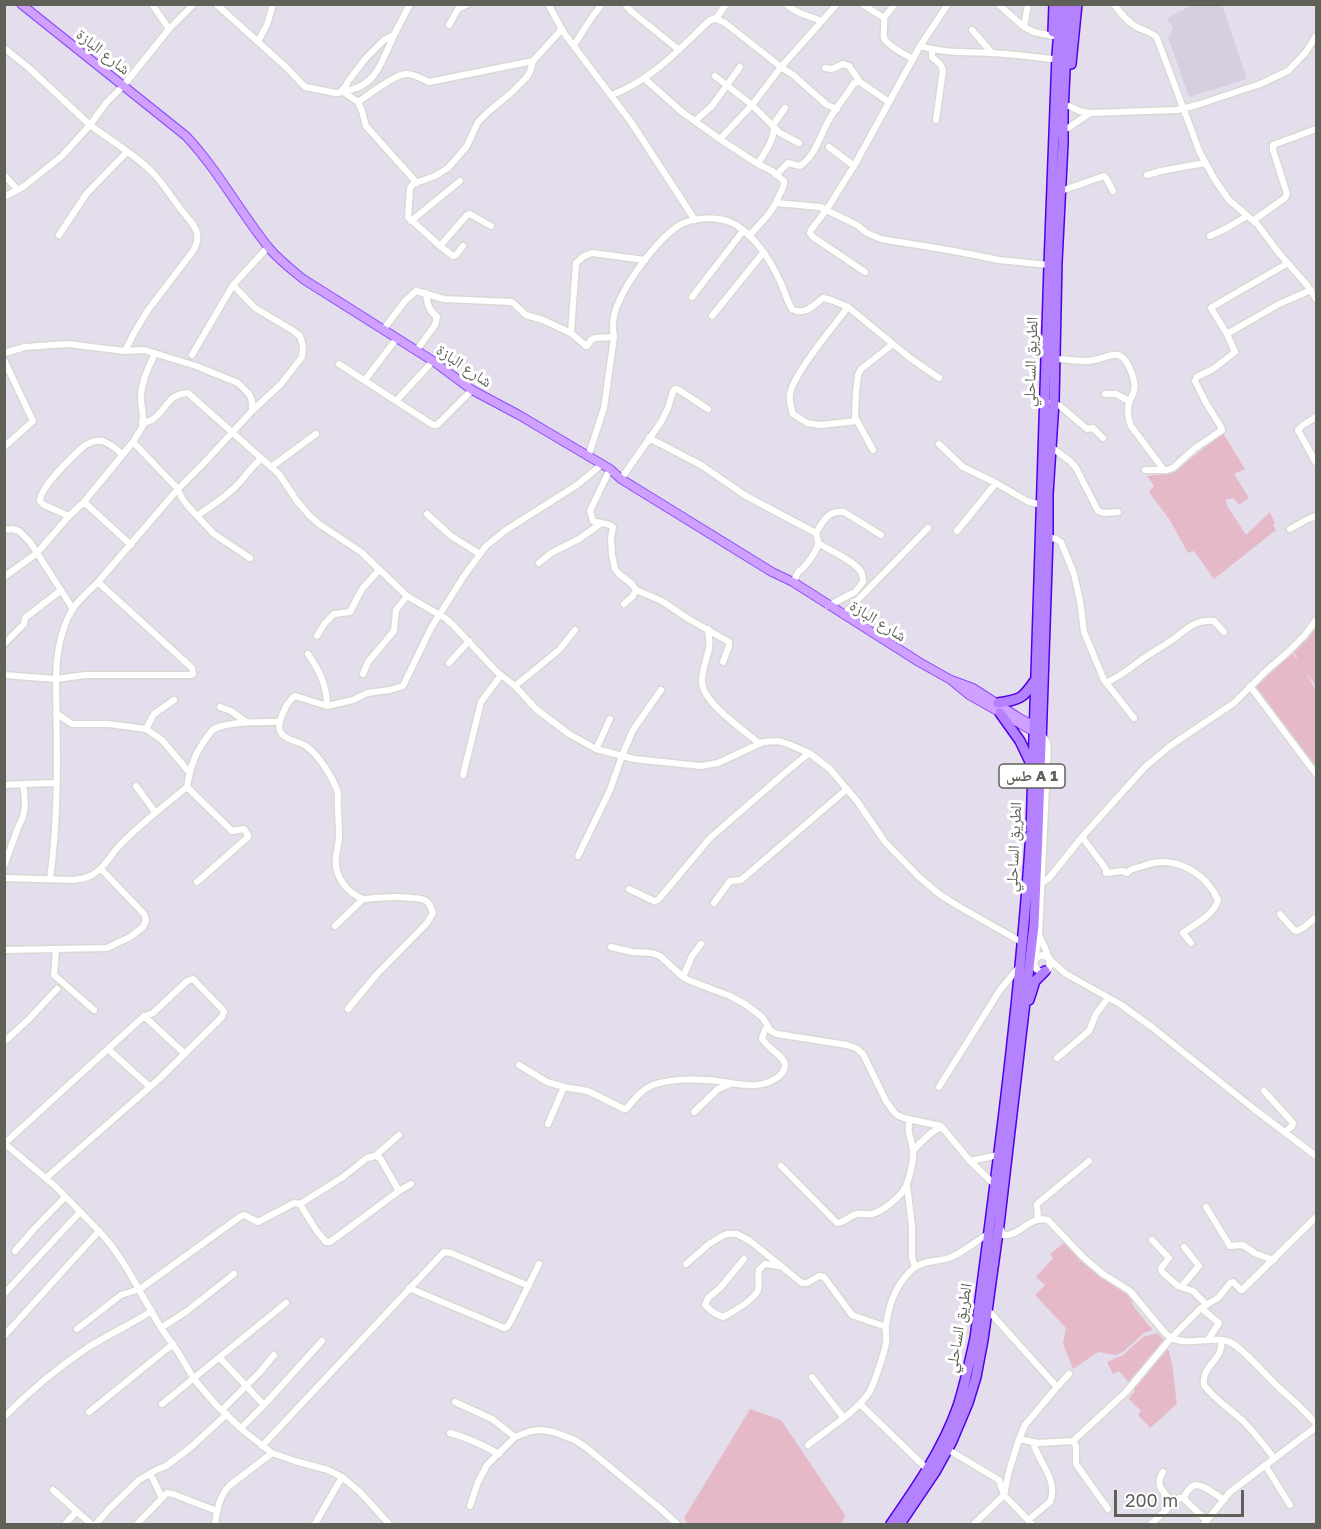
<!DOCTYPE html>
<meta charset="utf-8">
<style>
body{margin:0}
#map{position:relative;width:1321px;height:1529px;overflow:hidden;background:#e4deec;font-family:"Golos Text",sans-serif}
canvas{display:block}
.frame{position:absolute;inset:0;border:6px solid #5f6158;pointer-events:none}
.scale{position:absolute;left:1114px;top:1490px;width:130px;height:27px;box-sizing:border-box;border:3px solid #5f6158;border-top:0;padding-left:8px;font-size:18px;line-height:21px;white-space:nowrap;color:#5f6158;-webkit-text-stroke:4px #fff;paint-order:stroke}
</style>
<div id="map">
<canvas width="1321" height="1529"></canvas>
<div class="frame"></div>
<div class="scale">200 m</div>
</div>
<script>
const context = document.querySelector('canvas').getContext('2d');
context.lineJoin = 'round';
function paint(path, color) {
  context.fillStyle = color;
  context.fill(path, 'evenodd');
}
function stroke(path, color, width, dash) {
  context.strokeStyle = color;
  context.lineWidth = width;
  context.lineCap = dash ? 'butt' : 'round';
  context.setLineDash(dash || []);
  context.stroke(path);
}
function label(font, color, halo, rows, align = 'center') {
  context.font = font + ' "Golos Text","Noto Naskh Arabic",sans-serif';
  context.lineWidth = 6;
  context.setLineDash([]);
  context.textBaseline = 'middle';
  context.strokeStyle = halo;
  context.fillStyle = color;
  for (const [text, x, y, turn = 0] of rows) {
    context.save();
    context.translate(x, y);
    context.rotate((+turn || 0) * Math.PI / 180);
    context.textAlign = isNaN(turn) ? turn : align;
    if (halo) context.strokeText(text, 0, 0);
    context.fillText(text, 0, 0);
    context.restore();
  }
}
paint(new Path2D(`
 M1194,4L1222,5L1247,79L1189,97L1168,37L1173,29L1167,18Z`), '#d5cfde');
paint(new Path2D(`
 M1223,433L1245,469L1234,474L1249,498L1239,505L1233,498L1225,500L1228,507L1246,535L1270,512L1275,523L1273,525L1276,530L1214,579L1194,551L1188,553L1169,519L1149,492L1154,486L1147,476L1167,474L1185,463Z
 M1316,623V686L1306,672L1316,691V770L1253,685L1291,652L1299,661L1293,651Z
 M1065,1242L1101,1273L1129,1292L1133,1306L1153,1330L1144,1333L1123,1352L1116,1355L1098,1352L1073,1369L1063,1344L1066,1328L1035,1295L1045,1285L1036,1277L1053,1258L1050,1254Z
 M1157,1333C1174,1344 1174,1385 1177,1404L1150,1428L1138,1415L1141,1411L1129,1399L1135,1390L1119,1371L1113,1374L1107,1362L1123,1355L1143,1337Z
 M750,1409L781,1420L845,1515L842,1524H688L684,1518Z`), '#e6b9c8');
const minor = new Path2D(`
 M152,4L169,29
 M216,4L287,68L305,87L336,93H339L345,87L349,80L366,58L384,40L394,35L410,4
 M548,4L564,33L631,122L695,220
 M786,4C796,13 810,17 822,21
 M862,4L884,18C885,25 883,32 884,38C887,46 906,55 913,59
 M998,4L1024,27L1034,32L1053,36
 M1114,4C1120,13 1127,21 1135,26C1143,31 1151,31 1157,38L1200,153L1215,180L1229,200L1258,225L1278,252L1307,285L1316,299
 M626,6L632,12L679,50
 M884,18L894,5
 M716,19L726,4
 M449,25L458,9L468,4
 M1024,27L1028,4
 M972,30L992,53
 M258,41L267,25L273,4
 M574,45L592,17L602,4
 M920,46C943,53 967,52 992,53C1012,54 1033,57 1054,59
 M4,48L29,68L90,125L62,156L23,187L19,189L16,188L4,175
 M932,50V57L940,64L943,70L936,120
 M825,68L832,69L843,64L849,66L860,82L889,102
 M715,76L752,105L780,133L799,143
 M645,79L682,112L724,142L758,164
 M342,91L358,102L362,111L366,126L417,183
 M342,91C376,89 382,61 394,35
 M612,95C654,78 677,51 709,21L715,18L725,23L785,70L792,74L827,105L837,109
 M358,102C368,95 396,74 405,74C413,73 422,79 429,82L533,61
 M1069,106L1080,111L1090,113L1177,110L1197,105L1260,84L1288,71L1306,52L1316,36
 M695,121L712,106L740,67
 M1068,128L1090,113
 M720,139L752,105L781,67L837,4
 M829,147L854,166
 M776,175L788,163L800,166C816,155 820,135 830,118C837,106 847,95 854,83L860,82
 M1147,175L1161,171L1205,163
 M1061,191L1104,176L1106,178L1113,191
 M4,197L19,189
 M776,203C778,195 785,188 784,181L772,171L758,164C764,153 777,137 773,125L785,108
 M1254,220L1285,198L1287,194L1273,150V145L1316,129
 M411,221L460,181
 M491,226L470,214L467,215L440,246L408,217L410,188L413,184L435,176L448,168L467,146L478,122L488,112L511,93L526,78L530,72L533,61L562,29
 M59,235L87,193L127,152
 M749,236L768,215L776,203L820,207L857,225L867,233L881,239L954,251L999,260L1049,265
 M1210,236L1227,228L1247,216
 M440,246L453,256L456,255L463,246
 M865,272L813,237L810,233L811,230L827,209L854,166L920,46L948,4
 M233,285L255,308L292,330L300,336L303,346L302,357L281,384L252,411L204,463L178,489C181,500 189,507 197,516C212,505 228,496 240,482C247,474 252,466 260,460L259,457
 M692,297L743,231
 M848,307C834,326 792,375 790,395C789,402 791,408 793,414L807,423L820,425L857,421
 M712,316L763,253
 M383,330L405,301L416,291L444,299L512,302L526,315L543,320L571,333L586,346H587L591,340L595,338L614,337
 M571,333L576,263L584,256L592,253L645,260
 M1227,334L1279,304L1311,290
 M125,351L134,333L148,310L193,251C205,231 190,222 179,207C170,194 161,181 150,170C132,153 110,140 90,125L106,103L124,85L169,29L194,4
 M416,351L435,325L437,317C429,311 427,303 426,293
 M4,353L25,347L67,344L125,351L144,350L196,366L238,383L249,394L252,401V411
 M192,355L233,285L268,247
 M1055,359C1065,359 1077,361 1088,361C1109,360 1119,342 1131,371C1133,377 1136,383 1134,390C1134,395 1130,398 1129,403C1127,411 1128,419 1131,426L1164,470
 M4,360L33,421L4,447
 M339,364L433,425H437L472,390
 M365,380L397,338
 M1105,394H1116L1129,401
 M396,401L433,361
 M1051,402L1060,406L1087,429L1093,428L1103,438
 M1316,417L1303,425L1298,430L1316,463
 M142,424C145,422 149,421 152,420C167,410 167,394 188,393L279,474L297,501L309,515L319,524L361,552L407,596L445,618L453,625L497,672L515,686L536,709L569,734L596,749L634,759L701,766L718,763L763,742L778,741L788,744L809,753L830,769L840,781L857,801L885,842L919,877L939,894L958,906L1023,943
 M649,438L701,465L746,496L816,533
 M939,444L963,467L996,483L1027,501L1041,505
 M1051,447L1070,461L1076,468L1098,511L1104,513L1118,512
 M873,450L855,417L856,392L858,375L861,369L893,344
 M588,457L604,408L614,337C612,326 613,316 617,306C627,281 656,241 678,226C694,216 721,216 736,225C755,237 770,260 779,279C784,289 786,299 792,309C804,316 813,306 823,298L831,300L848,307L910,358L939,378
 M271,467L316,434
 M610,469L590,511L593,521C599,523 608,523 613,527L611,538L612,555L615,569L619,574L632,584L636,590L662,601L687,618L729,642V646L723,662
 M1145,470H1167L1173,468L1194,449L1222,430L1221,427L1206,403L1195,381L1197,377L1213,369L1235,352L1227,334L1211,308L1212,307L1288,263
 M621,479L661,422L668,408L673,391L675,389L679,390L708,409
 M84,502L131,545
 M427,514L451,536L480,554
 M69,516L44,505L40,501C40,487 73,456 84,446C101,435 109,443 122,454
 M197,516L214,534L250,558
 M1290,529L1308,519L1316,516
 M4,530L12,529L19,531L30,542L73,609
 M957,531L996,483
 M1048,537L1056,539L1061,542L1074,574L1080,601L1084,632L1104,680L1134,718
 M818,543C829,550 856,562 861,572C863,575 863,579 863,582L855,592L828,606
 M539,563L551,553L579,539L600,524
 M4,577L37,553L69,516L84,502L133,442L144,424H142C145,415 140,405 141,395C142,380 149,367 155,353
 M98,582L178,489L133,442
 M793,582L799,571C805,568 818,550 818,543C818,539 817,536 816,533C823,521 828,510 844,512L881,535
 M624,604L633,596L636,590
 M843,615L928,528
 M708,629C709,635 710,642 709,648C707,659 702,669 702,681C701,701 743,730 759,743
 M317,636L325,623L334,614L350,612L362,589L379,570
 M5,643L24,624L25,618L60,591
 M308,654C319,670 327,685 327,706
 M449,663L469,641
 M363,674L368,662L394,631L396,610L407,596
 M4,675L56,679L85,675H191L193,674L192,668L98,582C89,591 79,599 72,610C60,631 56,659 56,682C57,748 59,814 50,879
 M1106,683C1118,677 1127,671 1137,663C1147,655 1159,649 1169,642C1185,632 1192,619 1214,621L1224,632
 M515,686L559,650L575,630
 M1250,686L1316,774
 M174,700L154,714L146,729L162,740L189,772
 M220,707L231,711L246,722
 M56,713L72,724H108L146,729
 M596,749L610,719
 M463,775L481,702L501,675
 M23,784L56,783
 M4,785L23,784C25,797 27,814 19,825L4,866
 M136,786L155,812
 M187,787L232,831L244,829L248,835V837L197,882
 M1082,837L1106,869V873L1123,871L1127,873C1132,867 1136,869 1143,866C1174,854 1205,872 1218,900C1214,915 1195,924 1183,933L1191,943
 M578,856L610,790L622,756L633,730L661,690
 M4,878L73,880C81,879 89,878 95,873C106,866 111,854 120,845C140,824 164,806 187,787C190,769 194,755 205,740C208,736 210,732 214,729C229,721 263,722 280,722
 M1042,883L1049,878L1082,837L1145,767L1170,746L1234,703L1266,671L1288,652L1305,635L1316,620
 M629,889L654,901L658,900L710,838L786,772L809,753
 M714,903L730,881L741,880L847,789
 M1280,914L1294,930L1297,931L1303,928L1316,917
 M335,926L363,899
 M1040,937C1043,945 1056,966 1046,971C1041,973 1040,971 1036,969L1034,962L1036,958L1042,955L1049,958
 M611,947L633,952L652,953L660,956L683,977L688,980L730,996L745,1004L762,1017L771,1031L777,1034L847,1045L856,1048L863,1054L886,1101L894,1112L897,1115L904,1118L941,1126L970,1161L998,1155
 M56,949L54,975L94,1010
 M4,950L107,948L130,937L143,927L146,920L144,914L101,869
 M1049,959L1066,974L1120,1004L1153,1028L1254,1109L1316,1156
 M1035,960L1039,934L1047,765C1047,755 1051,741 1041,735
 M683,977L692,956L701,944
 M348,1009L377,974L427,923L433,913C431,908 430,903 426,901C422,898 416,898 411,898C394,895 380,898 363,899C348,893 334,877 336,859C336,851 339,844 339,835C339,821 337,807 338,793C333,778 319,755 306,746C298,741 287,741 281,733C275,725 287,701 295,696L327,706L353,700L367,693L390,690L403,686L431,628L464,576L486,546L506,530L577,485L601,465
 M144,1016L185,1054
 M4,1042L29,1019L57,989
 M108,1049L150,1087
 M1057,1058L1089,1031L1096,1014L1108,998
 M519,1065L547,1082L564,1087
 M939,1087L1000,990L1020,966
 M1264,1091L1293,1123L1292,1126L1285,1132
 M694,1112L718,1089L730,1084
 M548,1124L564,1087L588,1091L624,1109H626C634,1100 642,1089 653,1085C669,1079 691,1079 708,1080C730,1081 754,1092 775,1079C780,1076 785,1071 785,1065C785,1056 767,1049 762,1038L765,1030L768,1026
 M4,1143L55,1186L99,1231L111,1245L126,1267L161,1328L178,1352L194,1379L216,1405L245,1432L272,1453L295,1461L328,1470L342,1477L360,1492L389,1524
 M5,1143L143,1017L153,1013L186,982L190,980L193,979L222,1009L224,1012L222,1017L158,1080L46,1178
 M913,1151C921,1142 930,1132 941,1127
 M375,1156L399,1135
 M970,1161L995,1185
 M781,1166L837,1223C845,1223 849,1215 858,1214C862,1213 867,1215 872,1214C883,1211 899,1198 905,1188C909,1180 914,1160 913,1151C912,1138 906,1134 910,1120
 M907,1185L912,1226V1257L915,1267
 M399,1191L411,1184
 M1206,1207L1230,1246L1243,1245L1256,1254L1274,1260
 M1038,1219L1037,1204L1089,1161
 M1000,1227L1003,1235C1019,1237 1030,1215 1048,1220L1083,1257L1103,1274L1130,1291L1165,1333L1171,1338L1201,1308L1218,1298L1230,1283L1233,1282L1241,1290H1242L1316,1217
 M1152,1240L1169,1258L1161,1268L1162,1272L1178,1286L1193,1291L1207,1305
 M15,1251L34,1229L65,1197
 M744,1259L720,1288L708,1298L705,1305L714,1313L723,1317C733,1312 754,1300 758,1290C760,1284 757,1276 759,1270L765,1264L779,1266
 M686,1264L709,1244L722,1236L727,1234H737L750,1241L802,1283H807L819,1276L824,1277L852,1315L886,1327
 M1181,1287L1199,1266L1184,1247
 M409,1288L504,1328L507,1327L512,1319L539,1264
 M4,1294L80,1212
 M1201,1308L1219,1323L1208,1340
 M987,1309L1057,1387L1069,1374
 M161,1328L187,1311L234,1274
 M77,1329L121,1295L140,1289L241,1216L244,1215L258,1222L294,1203L300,1204L343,1177L367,1158L375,1156L380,1158L399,1191L330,1242H326L316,1230L300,1204
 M4,1336L99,1231
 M1221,1341C1224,1360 1201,1365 1204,1385C1215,1400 1230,1409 1243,1421C1255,1433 1264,1445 1274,1458
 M220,1358L264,1405
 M812,1377L843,1417
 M1057,1387L1025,1425L1019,1439L1038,1443L1073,1441L1076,1446V1464L1108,1509
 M455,1402L492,1419L515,1437
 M162,1404L286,1303
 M860,1404L927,1469
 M222,1410L260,1372L274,1355
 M89,1412L173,1344
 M4,1417C29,1392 57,1368 87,1348C108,1335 131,1324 152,1311
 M241,1428L264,1405L322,1341
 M450,1433C468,1438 483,1445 499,1454
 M1073,1441L1126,1392L1171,1338C1189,1346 1209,1336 1227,1341C1239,1344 1266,1375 1276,1385C1290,1398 1304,1409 1316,1424
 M808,1445C826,1430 858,1411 870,1391C875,1381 884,1354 886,1343C887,1336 885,1331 886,1325C889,1304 897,1282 914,1268C924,1260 937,1262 949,1258C961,1254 976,1241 988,1234
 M262,1446L444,1252L451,1253L529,1286
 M947,1449L999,1480L1004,1495L1009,1471L1019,1439
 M1265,1465L1290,1505
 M1163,1472C1154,1486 1164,1492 1173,1503
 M149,1474L153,1479L162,1498
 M53,1490L91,1524
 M1183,1498C1186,1494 1189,1488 1193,1486C1200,1481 1217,1496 1224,1500
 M470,1506L478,1482L487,1465L515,1437L531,1431L541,1430L554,1432L575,1440L588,1449L662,1510L677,1524
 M1028,1520L1050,1502C1059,1480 1038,1462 1033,1442
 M65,1524L76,1512
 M96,1524L109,1509L139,1480L156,1470L166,1466L191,1447L227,1414
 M137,1524L167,1493L173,1494L217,1511
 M215,1524C217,1510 219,1497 229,1486L272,1453
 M315,1524L342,1477
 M974,1524L1004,1495L1032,1524
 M1151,1524L1179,1498H1183L1207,1521
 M1204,1524L1230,1492L1316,1427`);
const major = new Path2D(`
 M21,4L186,136C218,170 240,212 269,248C279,260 291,269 303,279L433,361L472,390L519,415L610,469L621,479L772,572L793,582L919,662L951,680L973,688L1018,717L1027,722L1039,725
 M952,681L969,695L1038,734`);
const highway = new Path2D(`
 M1053,32L1054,4
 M1071,64L1077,4
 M998,703C1022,699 1022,699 1036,679
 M1000,713L1020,741L1031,764
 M1029,1000L1035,981L1045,971
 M891,1524C916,1488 943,1449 958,1406C965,1384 970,1361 975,1338C997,1170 1020,1002 1031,832L1049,265L1057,55L1061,4
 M900,1524L935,1472L952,1441L968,1403L976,1377L983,1340L999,1225L1034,925L1038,833L1048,537V494L1054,402L1057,262L1063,143V113L1067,28L1070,4`);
stroke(minor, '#d7dad2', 9);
stroke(major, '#8b4bf9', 10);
stroke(highway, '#5000ea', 12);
stroke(minor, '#fff', 6);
stroke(major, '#cfa0ff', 8);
stroke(highway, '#b482ff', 9);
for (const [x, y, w] of [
 [1032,776,66]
]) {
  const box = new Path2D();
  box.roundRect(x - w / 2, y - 12, w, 24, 4.5);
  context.fillStyle = '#fff';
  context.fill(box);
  stroke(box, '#5f6158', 1.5);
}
label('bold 15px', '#5f6158', null, [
 ["طس A 1",1032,776]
]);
label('16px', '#5f6158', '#fff', [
 ["شارع البازة",103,52,38],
 ["الطريق الساحلي",1031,362,-88],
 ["شارع البازة",464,366,34],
 ["شارع البازة",878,621,32],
 ["الطريق الساحلي",1014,847,-87],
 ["الطريق الساحلي",959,1328,-80]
]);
</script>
